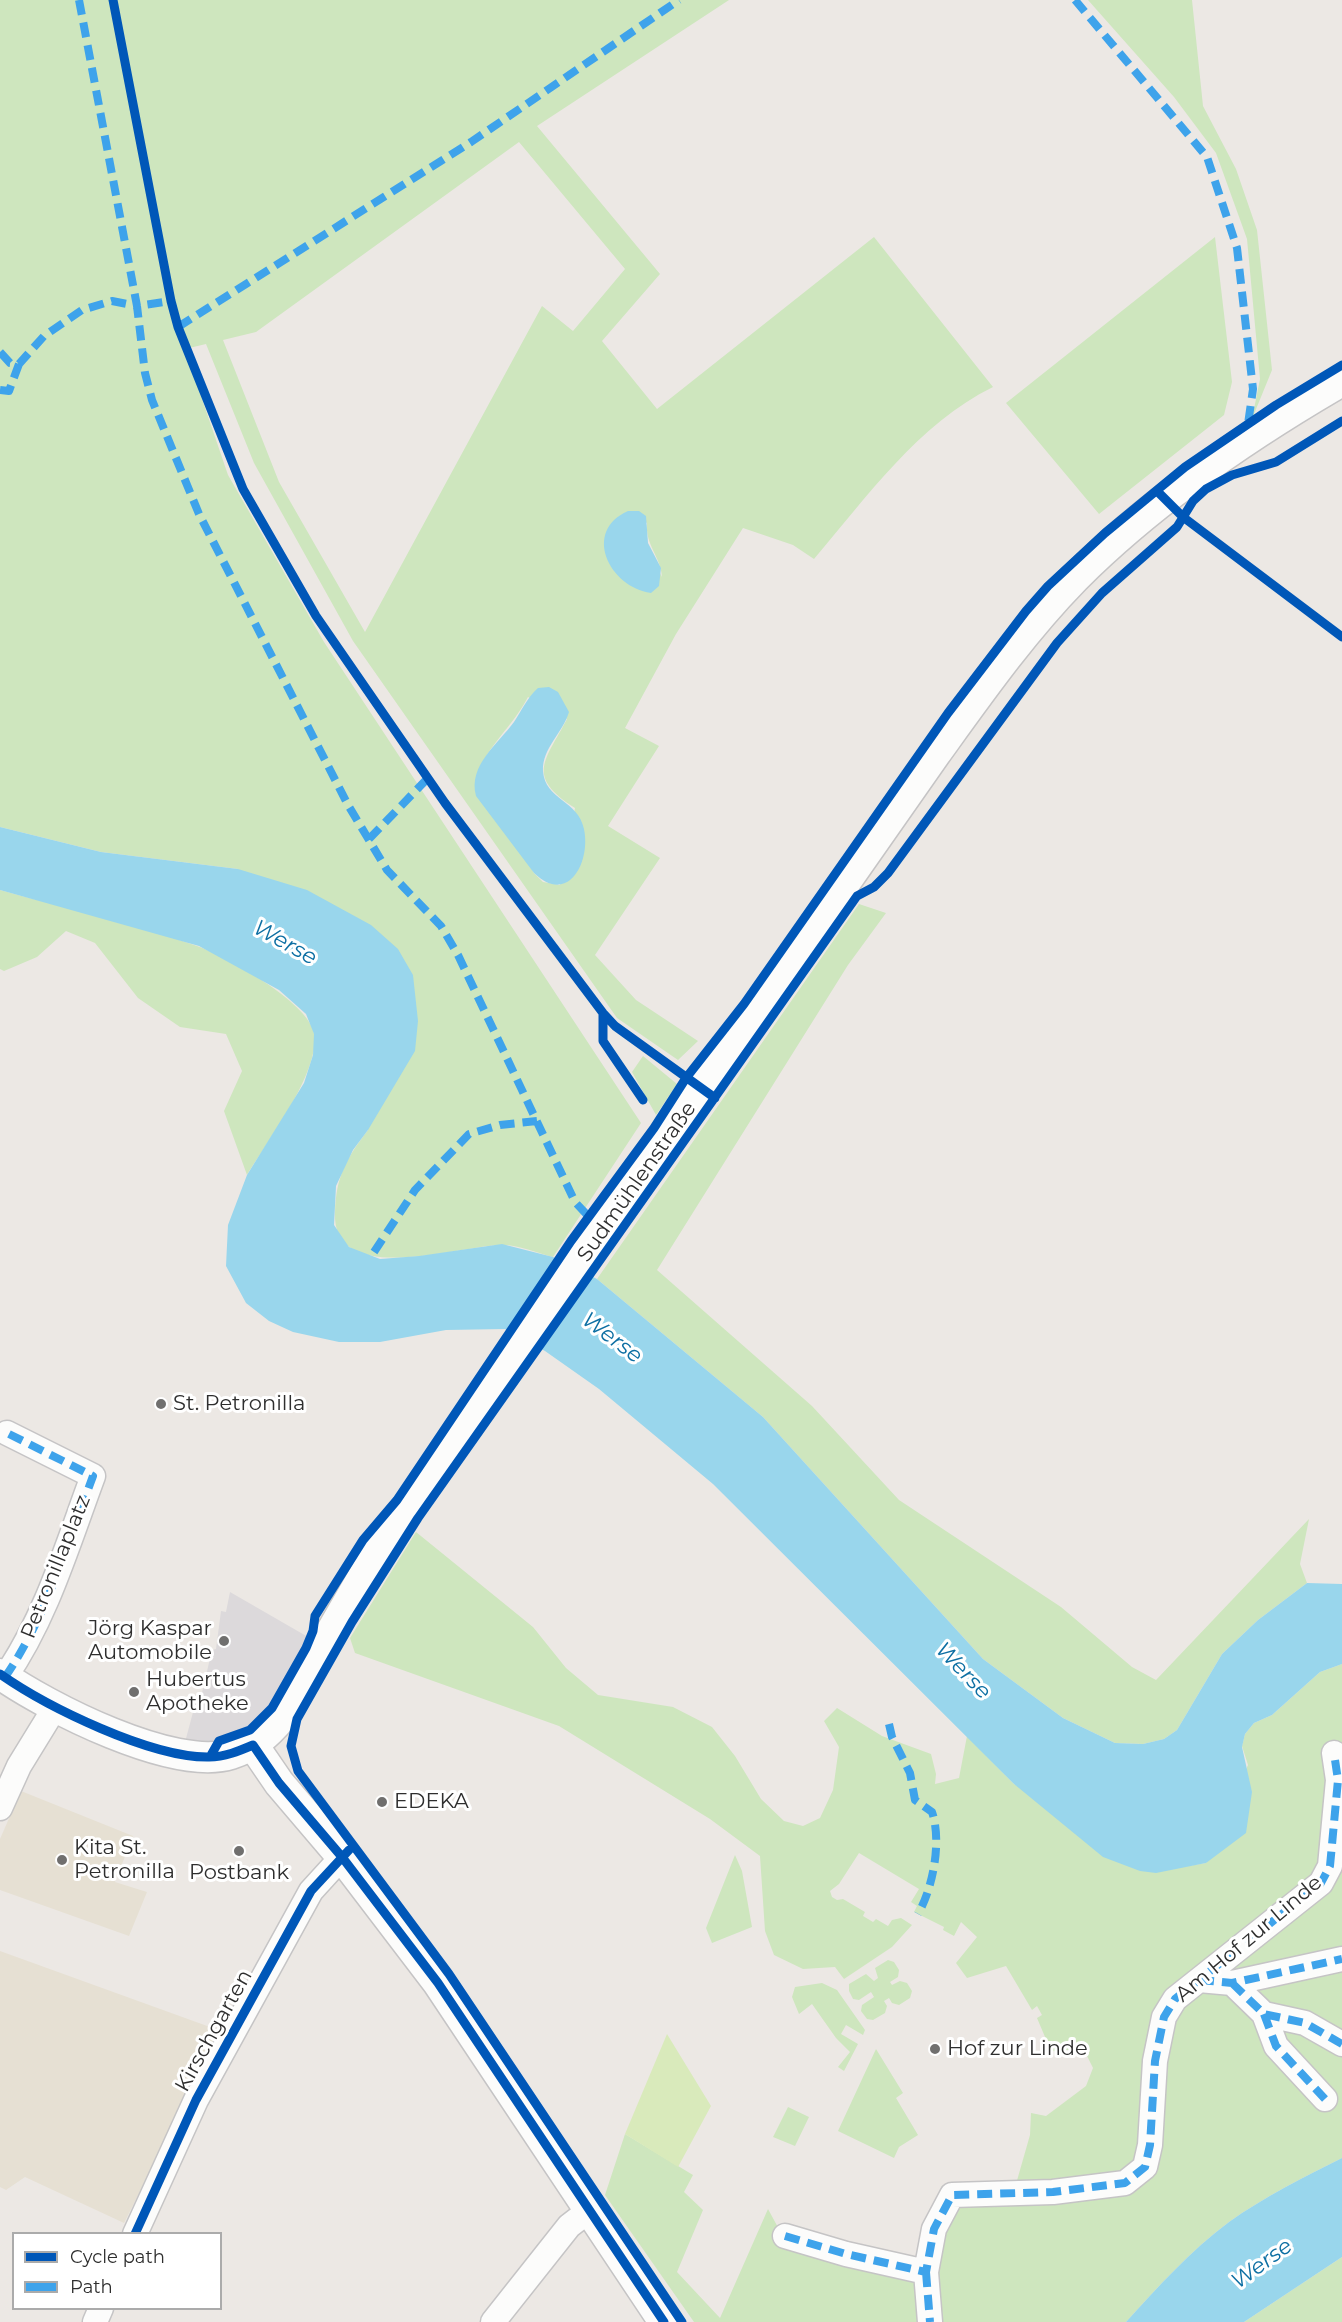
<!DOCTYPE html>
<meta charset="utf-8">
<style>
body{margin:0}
#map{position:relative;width:1342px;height:2322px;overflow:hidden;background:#ece8e4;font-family:Montserrat,sans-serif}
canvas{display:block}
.legend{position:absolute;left:12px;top:2232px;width:210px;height:78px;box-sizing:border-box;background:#fff;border:2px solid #ababab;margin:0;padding:8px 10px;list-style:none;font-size:18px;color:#2e2e2e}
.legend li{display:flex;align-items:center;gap:12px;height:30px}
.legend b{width:30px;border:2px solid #ababab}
</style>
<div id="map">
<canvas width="1342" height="2322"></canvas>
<ul class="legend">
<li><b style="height:8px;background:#0057b8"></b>Cycle path</li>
<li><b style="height:8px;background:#3ea3eb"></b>Path</li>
</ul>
</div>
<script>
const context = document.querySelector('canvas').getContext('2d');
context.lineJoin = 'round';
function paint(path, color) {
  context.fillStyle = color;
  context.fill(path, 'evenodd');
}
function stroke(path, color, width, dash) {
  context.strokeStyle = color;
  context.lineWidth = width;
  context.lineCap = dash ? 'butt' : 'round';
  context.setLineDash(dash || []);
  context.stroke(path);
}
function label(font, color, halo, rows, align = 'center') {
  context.font = font + ' Montserrat,sans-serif';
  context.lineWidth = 6;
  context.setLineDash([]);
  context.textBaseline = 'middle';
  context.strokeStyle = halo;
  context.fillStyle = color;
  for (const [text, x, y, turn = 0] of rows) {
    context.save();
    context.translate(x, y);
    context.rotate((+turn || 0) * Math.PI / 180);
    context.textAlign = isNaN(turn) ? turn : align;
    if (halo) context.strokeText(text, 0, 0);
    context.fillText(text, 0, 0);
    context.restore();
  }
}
paint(new Path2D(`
 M230,1592L308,1637L271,1713L251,1733L212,1751L184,1746L196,1701H200L212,1650L216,1649L221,1611L226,1612Z`), '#dcd9db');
paint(new Path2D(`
 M21,1791L133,1836L115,1882L147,1892L129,1936L0,1890V1839Z
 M0,1951L221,2031L124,2223L25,2177L6,2190L0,2187Z`), '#e6e0d3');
paint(new Path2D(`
 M0,0H729L537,126L660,274L602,341L657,409L874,237L993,387C918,424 867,497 814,559L793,545L743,528L676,634L625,728L659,746L608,826L660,858L595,955L636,1000L698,1041L678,1060L617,1018L353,641L254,463L206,344L185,349L228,475L324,642L641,1123L553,1257C537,1253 516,1244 500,1245C459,1246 332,1288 335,1213C336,1176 346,1159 368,1130L238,869L101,852L0,827ZM519,142L625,269L573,331L542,306L365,632L279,482L223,340L256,332ZM628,511L647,523C645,545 661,557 662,577ZM528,697L567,719C545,761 525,776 575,808L560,885L543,882L534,873L476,777C487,746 513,726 528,697Z
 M1088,0H1192L1203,106L1236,169L1257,230L1272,370L1252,419L1260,379L1247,239L1216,153L1174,97Z
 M1215,237L1232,382L1224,415L1099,514L1006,403Z
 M0,890C65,908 133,923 197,946C226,956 308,1002 314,1033C321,1071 267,1142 247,1175L224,1111L242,1071L226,1034L180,1027L138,998L95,943L66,931L37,957L4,971L0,969Z
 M859,904L886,913L848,965L657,1270L812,1406L899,1500L1061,1607L1132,1667L1156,1680L1309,1519L1300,1564L1307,1583L1258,1620L1222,1654L1177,1730L1164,1739L1143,1744L1115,1743L1063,1718L983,1659L763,1417L597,1279Z
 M643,1056L677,1084L656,1115L632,1072Z
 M416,1532L533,1627L566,1668L598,1695L673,1707L712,1727L735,1756L761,1799L784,1821L803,1826L820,1818L833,1790L839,1747L824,1721L837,1708L882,1736L931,1754L936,1774L935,1784L959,1778L967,1736L1014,1784L1182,1867L1206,1863L1248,1765L1242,1746L1245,1734L1254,1723L1272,1715L1320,1672L1342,1664V2158C1304,2177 1264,2197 1229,2222C1191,2250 1158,2287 1126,2322H694L605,2195L625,2134L693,2175L684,2192L703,2210L677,2272L720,2318L768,2209L787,2244L847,2266L926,2271L952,2195L1014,2191L1030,2135L1031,2113L1046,2116L1086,2086L1093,2068L1084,2050C1072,2048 1063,2052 1051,2051L1037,2018L1042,2015L1037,2006L1032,2010L1006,1966L967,1978L956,1963L977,1937L961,1922L954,1936L943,1930L944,1927L914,1912L917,1906L911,1902L919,1889L859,1853L839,1884L830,1891L832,1897L837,1900L843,1899L865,1912L863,1916L873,1922L876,1919L888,1926L892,1920L901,1918L912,1925L892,1947L844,1979L835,1967L803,1969L774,1955L765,1931L760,1856L710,1819L559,1726L355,1653L350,1638Z
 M735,1855L742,1871L752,1927L712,1943L706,1928Z
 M888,1960L894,1962L899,1970L898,1977L890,1982L892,1985L900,1981L907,1983L912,1991L910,1998L899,2005L892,2003L889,1998L884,2001L887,2006L885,2013L873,2020L867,2019L861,2011L862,2005L874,1997L871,1992L859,2000L853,1999L849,1991V1984L866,1974L874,1981L878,1978L875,1968Z
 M822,1983L837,1990L865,2030L863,2035L846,2025L841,2034L858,2044L844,2071L838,2067L850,2052L836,2038L812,2004L799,2014L792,1997L795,1987Z
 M876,2049L903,2093L896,2098L918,2135L899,2147L894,2158L838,2131Z
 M788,2107L809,2117L795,2146L773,2137Z
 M1342,2257V2322H1244Z`), '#cee6be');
paint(new Path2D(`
 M667,2034L711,2106L678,2167L625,2134Z`), '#d9eabb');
paint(new Path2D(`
 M628,511H639L646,516L648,543L661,568L659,586L651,593C609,587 582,531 628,511Z
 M549,687L558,692L569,712C563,733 542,748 543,771C545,800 578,800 584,829C591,862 568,906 534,873L476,796C468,765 498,744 514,722C522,710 527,698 538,688Z
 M0,827L101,852L238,869L307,890L371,925L398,949L413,975L418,1021L415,1051L368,1130L353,1150L336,1186L334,1225L349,1247L380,1259L419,1256L502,1244L553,1257L597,1279L763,1417L983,1659L1063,1718L1115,1743L1143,1744L1164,1739L1177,1730L1222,1654L1258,1620L1307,1583L1342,1584V1664L1320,1672L1272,1715L1254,1723L1245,1734L1242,1747L1252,1792L1246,1833L1206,1863L1156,1873L1140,1871L1103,1857L1014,1784L713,1484L599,1389L545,1351L505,1329L446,1330L380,1342H339L293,1332L269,1321L246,1303L226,1266L228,1225L247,1175L304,1083L313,1055L314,1034L306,1014L279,990L199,946L0,890Z
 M1342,2158V2257L1244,2322H1126C1158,2287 1191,2250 1229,2222C1264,2197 1304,2177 1342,2158Z`), '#99d6ec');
const minor = new Path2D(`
 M5,1677C46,1618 68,1543 93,1476L7,1433
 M0,1808L19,1766L54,1709
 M1199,1980L1232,1983L1342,1959
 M1232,1983L1264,2014L1305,2023L1342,2044
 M1264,2014L1276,2046L1325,2099
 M135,2234L196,2100L311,1891L342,1857
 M785,2236L846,2254L926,2272L934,2229L952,2195L1053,2192L1125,2183L1145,2167L1150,2145L1155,2061L1164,2017L1175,1999L1321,1883L1330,1866L1338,1780L1334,1753
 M926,2272L930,2322
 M95,2322L101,2308
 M493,2322L569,2226L591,2209`);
const tertiary = new Path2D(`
 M0,1674C47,1707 174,1772 231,1754C253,1747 267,1735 282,1717L380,1547L936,753C980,692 1023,631 1075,578C1153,500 1247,436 1342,381
 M253,1745L279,1783L342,1857L438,1983L664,2322`);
stroke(minor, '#c5c4c5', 27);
stroke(tertiary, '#c5c4c5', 33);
stroke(minor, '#fcfcfb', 24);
stroke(tertiary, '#fcfcfb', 30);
stroke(new Path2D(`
 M79,0L137,306L171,301
 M1075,0L1207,157L1237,248L1253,389L1248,424
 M178,327L471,142L679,0
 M0,352L10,363L19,364L44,336L82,310L112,301L137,306L145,373L152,400L199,514L348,805L387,870L441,926L458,955L575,1202L589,1217L591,1214
 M0,390L9,391L19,364
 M369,839L428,778
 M374,1252L415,1190L469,1134L500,1125L537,1121
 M5,1677C46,1618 68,1543 93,1476L7,1433
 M889,1724L892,1737L910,1773L915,1800L932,1812C942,1841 933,1888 918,1914
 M1199,1980L1232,1983L1342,1959
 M1232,1983L1264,2014L1305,2023L1342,2044
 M1264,2014L1276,2046L1325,2099
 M785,2236L846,2254L926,2272L934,2229L952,2195L1053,2192L1125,2183L1145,2167L1150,2145L1155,2061L1164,2017L1175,1999L1321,1883L1330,1866L1338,1780L1334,1753
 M926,2272L930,2322`), '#3ea3eb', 8, [15, 8]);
stroke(new Path2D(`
 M113,0L171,301L178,327L243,489L316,616L445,803L603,1013L615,1026L715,1098
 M1157,491L1183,517L1342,637
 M603,1013V1041L643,1100
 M0,1674C47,1707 151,1758 209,1757C225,1757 239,1751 253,1745L279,1783L342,1857L438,1983L664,2322
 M210,1757L219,1741L250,1730L272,1708L306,1648L313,1631L315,1616L363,1540L397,1500L571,1241L654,1128L686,1078L744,1004L948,713L1026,611L1048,586L1105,533L1185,467L1276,405L1342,365
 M135,2234L196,2100L311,1891L349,1850
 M682,2322L449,1974L298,1771L291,1746L297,1719L352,1622L418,1518L857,896L874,887L888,873L1057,643L1102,593L1177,527L1193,501L1206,489L1232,475L1276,462L1342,421`), '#0057b8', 9);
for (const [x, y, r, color] of [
 [161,1404,6,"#706f6e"],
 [224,1641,6,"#706f6e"],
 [134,1692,6,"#706f6e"],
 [382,1802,6,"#706f6e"],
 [239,1851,6,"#706f6e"],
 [62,1860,6,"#706f6e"],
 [935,2049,6,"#706f6e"]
]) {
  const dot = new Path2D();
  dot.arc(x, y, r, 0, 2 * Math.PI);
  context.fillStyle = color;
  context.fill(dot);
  stroke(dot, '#fff', 2);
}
label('21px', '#2e2e2e', '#fff', [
 ["Sudmühlenstraße",637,1182,-55],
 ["Petronillaplatz",56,1567,-68],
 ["Am Hof zur Linde",1249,1939,-40],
 ["Kirschgarten",214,2031,-61]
]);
label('21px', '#2e2e2e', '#fff', [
 ["St. Petronilla",173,1404],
 ["Jörg Kaspar",212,1629,"right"],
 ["Automobile",212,1653,"right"],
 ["Hubertus",146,1680],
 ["Apotheke",146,1704],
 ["EDEKA",394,1802],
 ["Kita St.",74,1848],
 ["Petronilla",74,1872],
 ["Postbank",239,1873,"center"],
 ["Hof zur Linde",947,2049]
], 'left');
label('italic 22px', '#0d6fa3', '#fff', [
 ["Werse",285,943,29],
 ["Werse",612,1338,37],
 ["Werse",963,1671,46],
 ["Werse",1262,2264,-36]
]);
</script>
